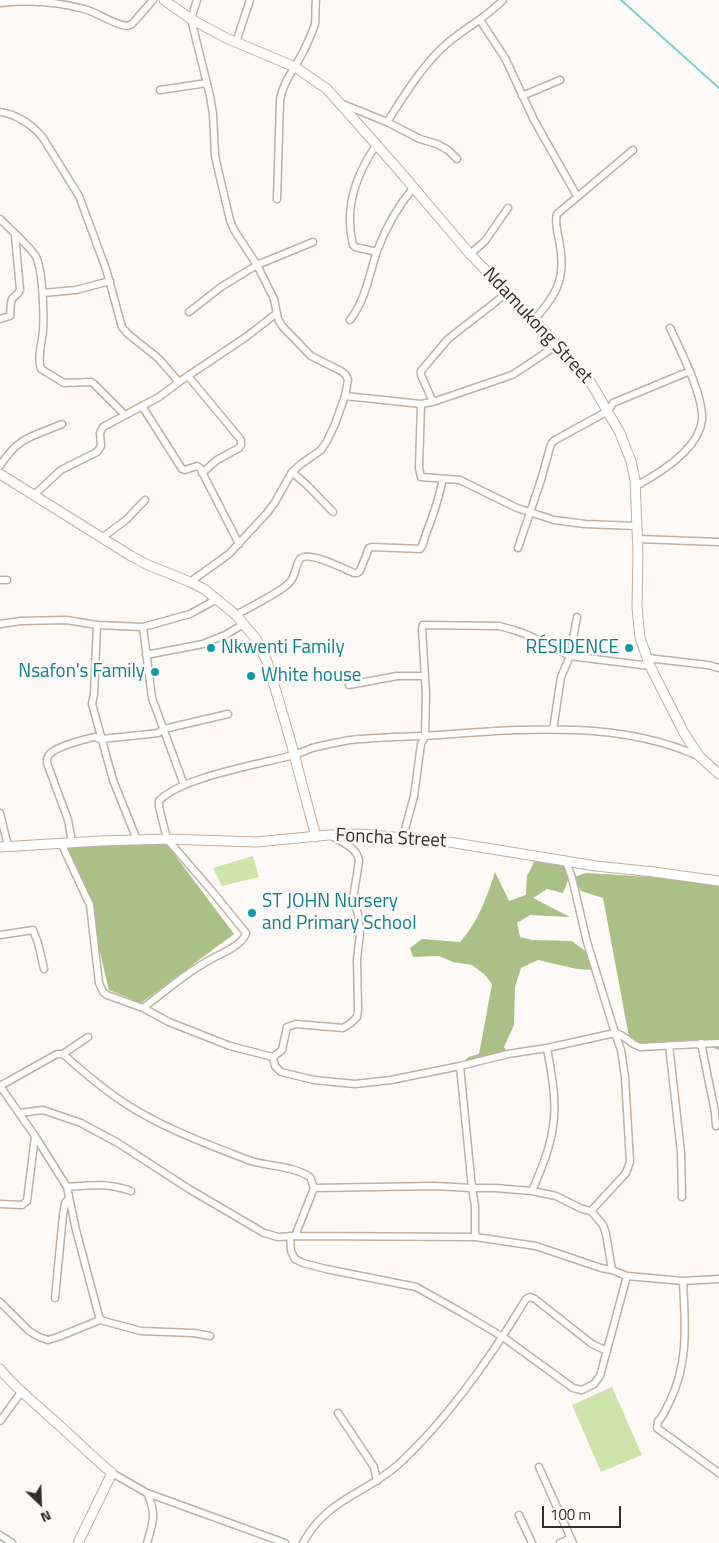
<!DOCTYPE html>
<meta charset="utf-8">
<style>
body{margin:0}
#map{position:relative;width:719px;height:1543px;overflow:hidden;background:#fdf9f6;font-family:"Titillium Web",sans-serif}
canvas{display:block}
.north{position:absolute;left:15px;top:1478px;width:50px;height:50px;-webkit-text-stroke:4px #fdf9f6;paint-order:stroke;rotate:156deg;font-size:14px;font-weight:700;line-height:20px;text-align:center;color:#352e28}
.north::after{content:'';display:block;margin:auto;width:18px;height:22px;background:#352e28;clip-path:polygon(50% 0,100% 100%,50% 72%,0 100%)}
.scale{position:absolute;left:542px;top:1506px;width:79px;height:22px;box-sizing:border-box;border:2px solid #352e28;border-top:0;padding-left:6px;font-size:15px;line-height:18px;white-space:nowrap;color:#352e28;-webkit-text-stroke:4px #fdf9f6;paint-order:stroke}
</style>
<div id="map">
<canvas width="719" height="1543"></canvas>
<div class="north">N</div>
<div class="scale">100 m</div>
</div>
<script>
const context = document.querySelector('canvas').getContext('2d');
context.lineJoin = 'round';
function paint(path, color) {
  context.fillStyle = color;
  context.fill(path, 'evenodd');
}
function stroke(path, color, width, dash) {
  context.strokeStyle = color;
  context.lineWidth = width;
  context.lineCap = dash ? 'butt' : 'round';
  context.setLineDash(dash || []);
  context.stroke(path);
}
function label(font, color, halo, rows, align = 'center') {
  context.font = font + ' "Titillium Web",sans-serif';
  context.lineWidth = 5;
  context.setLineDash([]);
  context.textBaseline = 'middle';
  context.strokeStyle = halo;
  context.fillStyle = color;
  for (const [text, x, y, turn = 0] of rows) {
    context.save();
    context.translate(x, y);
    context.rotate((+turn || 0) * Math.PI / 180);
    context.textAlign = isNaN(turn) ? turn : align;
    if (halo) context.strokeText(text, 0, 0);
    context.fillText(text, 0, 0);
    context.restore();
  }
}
paint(new Path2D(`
 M253,856L259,877L222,886L213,868Z
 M612,1387L642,1455L601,1472L572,1405Z`), '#cee4ab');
paint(new Path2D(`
 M165,842L234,934L141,1003L109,990L86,895L63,845Z
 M537,856L566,861L571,873L563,893L547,889L533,898L570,917L530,915L517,923L520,937L532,940L572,941L589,954L593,970L577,969L538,960L521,968L515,987L514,1025L504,1047L508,1054L462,1064L468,1057L479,1054L492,984L484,974L472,965L453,962L439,956L413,957L410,948L422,939L460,942C478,922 487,897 495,872L509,901L526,895L527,876Z
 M586,873L719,881V1050L701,1043L641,1044L635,1043L629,1037L603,898L581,891L572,878Z`), '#abc086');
stroke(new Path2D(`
 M621,0L719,88`), '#7ed2d3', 2);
const street = new Path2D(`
 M0,3C27,0 58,2 84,9C99,13 112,24 127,26L132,24L153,0
 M480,20L505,58L534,120L577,196
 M236,42L250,0
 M160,90L207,83
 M522,96L560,80
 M340,103L387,122L420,139L437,144L448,150L457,159
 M0,112C16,114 33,125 43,138L79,196L106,269L122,327L128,334L158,358L179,382
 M387,122C404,96 420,69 442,48C461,30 485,19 503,0
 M377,144C356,174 344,209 353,245L355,247L377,252
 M277,199L280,100C283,80 298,65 306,46C309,39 313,31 315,24C316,16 315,8 316,0
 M0,219C11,230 25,242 35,255C43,267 44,315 43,331C42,343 37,357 41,369L64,383L91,382L94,384L125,415
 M470,254L485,241L508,208
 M43,293L76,290L110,281
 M189,312L221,287L257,265L313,242
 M0,319L10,316C11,311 10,303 12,299C15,295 18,295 20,290L15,235
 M350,320C366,299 369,275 377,251C386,227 397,207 414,187
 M533,321C555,297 566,280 560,246C559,236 554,224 557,214L633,150
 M188,376L241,440V445L239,448L217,460L202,473
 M345,396L421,404L433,402L512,375L526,366L557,345
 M433,402L421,375V371L448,339L507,293
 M421,404L419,468L421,477L460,480L517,508L554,520L585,524L637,526
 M142,406L182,469L185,470L197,466L200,468L239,544
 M0,466C19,436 32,437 62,424
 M292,472L308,486L333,512
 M636,486C660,473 699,449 702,420C704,397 680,349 670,328
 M34,495L61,470L97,452L101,446L100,433L103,427L159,397L179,382L246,337L277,313
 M103,537L126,520L145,500
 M638,539L719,542
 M518,548L541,480L551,444L555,440L608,411L613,403L690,371
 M0,580H7
 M190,582L229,554L267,513L275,502L292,472L301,464L321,450L327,441L335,424L345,396L348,380L346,375L341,371L311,356L282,326L278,319L274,299L257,265L234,230L230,220L217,165L215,155L213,114L210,96L191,19L197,0
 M236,615C248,608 281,592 289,583C296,577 295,566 300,559C308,550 344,569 354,573H357L360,571L369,548L372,547L420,549C424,544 424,539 426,534C433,516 439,498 443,479
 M0,624L21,621L66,620L97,625L143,627L190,614L217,599
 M97,625L94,694L92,704L113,780L137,840
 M143,627L152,698L184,785
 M146,655L203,644L225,635L244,624
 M647,658L708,665L719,668
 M349,685L397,676H425
 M553,730L561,677L570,656L577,617
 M0,813L8,846
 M403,837L414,796L421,744L425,736L426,694L422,629L423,625L499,626L514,630L528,635L570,656L650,666
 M72,842L68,820L47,763C47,759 47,757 49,755C55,746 84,740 94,737L101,739L150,734L158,733L164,729L228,714
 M61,843L90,905L99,983L103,992L107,995L143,1008L169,1022L230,1046L273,1057
 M566,861L572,878L587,942L615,1033L621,1050L625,1077L630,1162L626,1173L591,1211
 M0,935L33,930L38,943L44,969
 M143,1008C169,988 193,967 223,953C231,949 244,942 246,933L211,890L167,839L159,807V801C179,778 259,764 290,756C298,754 305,751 312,748C325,745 338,742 350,740C379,737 409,737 438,735C522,729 620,720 698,756
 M701,1043L715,1112L716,1126
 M669,1045L681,1152L682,1197
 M63,1054C83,1072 103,1089 126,1104C163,1128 207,1144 248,1160C269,1167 291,1165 310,1177L314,1188L295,1236
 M273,1057L275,1066L281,1072L314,1080L355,1084L391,1080L460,1066L508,1054L547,1048L615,1033C627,1036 628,1043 640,1047L719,1043
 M273,1057L282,1050L287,1027L296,1024L343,1028L351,1023L357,1017L358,1010L357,959L360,934L358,914L353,899L359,861C357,847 341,842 330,835
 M0,1086L35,1136L67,1187L76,1230L100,1320
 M0,1086L57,1054H63L88,1037
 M20,1113L43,1110L81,1123L118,1143L189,1189L264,1233L278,1237L295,1236L475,1237L536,1246L601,1268L612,1270L627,1276L683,1281L719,1279
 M67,1187C93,1185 107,1183 131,1191
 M314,1188L435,1186L472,1188L460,1066
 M532,1191C542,1168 552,1144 554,1118C556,1095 551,1071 547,1048
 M0,1204L22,1205L27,1201L35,1136
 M290,1236L291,1251L295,1259L303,1263L326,1269L416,1287L459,1311L503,1337L573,1388L582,1390L594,1384L600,1376L627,1276
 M475,1237V1206L472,1188H495L532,1191L556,1196L582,1209L591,1211L603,1225L606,1234L612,1270
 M683,1281C685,1323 689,1362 670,1401C666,1408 664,1416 658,1421L657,1428L719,1473
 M55,1298L63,1215L65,1203L69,1198
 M0,1302L29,1331L39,1337L48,1340L58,1337L100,1320L141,1331L194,1333L210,1336
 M338,1413L374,1467L377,1481
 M0,1421L22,1391
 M539,1467L573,1543
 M112,1473L147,1493L285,1543
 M519,1515L532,1543
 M0,1535L12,1543
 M147,1543C153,1522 157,1515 147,1493
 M303,1543C327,1498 367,1494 401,1462C451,1415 491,1357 526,1299L530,1297L535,1299L592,1344L607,1351
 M560,1543L571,1538`);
const secondary = new Path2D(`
 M164,0L191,19L226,38L295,67L327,89L397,168L470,254L545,332L591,383L620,433L631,461L635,480L638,553L637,607L640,638L650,666L684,733L699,756L719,774
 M0,474L131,556L148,565L190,582L204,589L236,615L256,639L268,664L290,739L316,837
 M0,847L100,841L167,839L256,842L329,835L360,834L449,842L596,866L654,872L719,881
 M0,1369C14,1387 34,1402 51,1418C72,1436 90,1455 112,1473L78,1543`);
stroke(street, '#c2b0a2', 9);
stroke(secondary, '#c2b0a2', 11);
stroke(street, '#fff', 6);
stroke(secondary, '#fff', 9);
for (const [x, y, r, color] of [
 [211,648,5,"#0f9aa8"],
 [629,648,5,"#0f9aa8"],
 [155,672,5,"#0f9aa8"],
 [251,676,5,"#0f9aa8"],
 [252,913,5,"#0f9aa8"]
]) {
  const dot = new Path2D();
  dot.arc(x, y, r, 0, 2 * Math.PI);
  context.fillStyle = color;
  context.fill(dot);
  stroke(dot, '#fdf9f6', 2);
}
label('19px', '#352e28', '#fdf9f6', [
 ["Ndamukong Street",537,326,47],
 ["Foncha Street",391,839,3]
]);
label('19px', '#0d838f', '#fdf9f6', [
 ["Nkwenti Family",221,648],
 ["RÉSIDENCE",619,648,"right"],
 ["Nsafon's Family",145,672,"right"],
 ["White house",261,676],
 ["ST JOHN Nursery",262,902],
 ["and Primary School",262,924]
], 'left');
</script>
